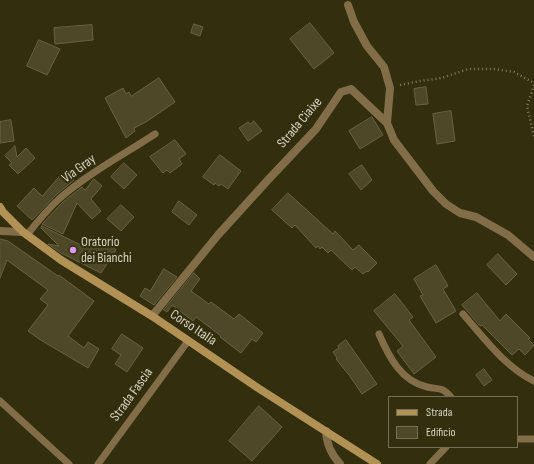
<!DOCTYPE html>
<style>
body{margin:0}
#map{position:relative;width:534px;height:464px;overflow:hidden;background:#332e0e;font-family:"Sofia Sans Condensed",sans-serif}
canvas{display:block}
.legend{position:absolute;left:388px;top:396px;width:130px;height:52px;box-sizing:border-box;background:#332e0e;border:1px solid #747056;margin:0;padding:5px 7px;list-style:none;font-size:12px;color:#d6d3c1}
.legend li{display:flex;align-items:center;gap:8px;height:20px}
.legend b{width:20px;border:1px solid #747056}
</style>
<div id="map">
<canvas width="534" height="464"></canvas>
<ul class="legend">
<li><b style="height:5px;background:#b29155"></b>Strada</li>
<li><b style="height:11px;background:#4e4829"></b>Edificio</li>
</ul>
</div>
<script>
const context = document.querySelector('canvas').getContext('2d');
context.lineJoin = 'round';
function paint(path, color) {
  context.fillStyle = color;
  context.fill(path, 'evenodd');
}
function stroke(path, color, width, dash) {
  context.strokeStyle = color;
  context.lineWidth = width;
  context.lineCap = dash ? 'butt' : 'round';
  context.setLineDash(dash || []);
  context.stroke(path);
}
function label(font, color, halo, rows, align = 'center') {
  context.font = font + ' "Sofia Sans Condensed",sans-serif';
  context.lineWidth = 4;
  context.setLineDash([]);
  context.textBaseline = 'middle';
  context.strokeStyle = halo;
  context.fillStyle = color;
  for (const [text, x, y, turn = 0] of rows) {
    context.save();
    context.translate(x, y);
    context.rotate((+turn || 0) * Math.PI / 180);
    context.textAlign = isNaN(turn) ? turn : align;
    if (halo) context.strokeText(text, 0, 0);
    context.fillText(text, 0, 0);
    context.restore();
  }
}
const building = new Path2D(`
 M310,23L334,53L314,69L290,39Z
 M194,24L203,27L200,36L191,33Z
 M92,25L93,40L55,44L54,28Z
 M39,40L60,49L47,75L27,66Z
 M159,78L175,102L146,122L134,128L135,131L126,138L105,98L123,88L126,94L129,92L131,96Z
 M426,87L428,104L416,105L414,89Z
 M451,111L455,141L437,144L433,114Z
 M372,117L383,135L360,149L349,131Z
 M11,120L14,141L0,143V122Z
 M254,121L262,131L248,141L239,128L248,122L250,124Z
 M175,140L186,154L179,159L182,164L170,173L167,170L163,173L150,157Z
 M15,146L17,157L26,148L35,158L18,174L9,165L12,163L5,156Z
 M220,155L241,171L228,189L221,184L219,186L215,183L214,185L203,177Z
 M124,163L137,175L124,189L111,177Z
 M362,165L372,180L361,190L349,174Z
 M62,174L64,176L67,174L74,180L57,194L33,219L32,220L17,206L34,188L42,196Z
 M94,179L102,186L91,199L101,211L92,219L77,203L63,234L42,224L63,202L82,187L85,190Z
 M288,193L333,234L335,231L353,250L359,245L377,263L368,272L367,271L363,274L355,267L352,270L331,250L328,253L322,247L320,249L318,246L316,248L295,225L292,228L272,210Z
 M179,201L197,215L189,225L172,212Z
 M121,205L134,217L121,231L107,219Z
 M42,226L85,247L90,237L106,244L108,240L116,250L101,273L61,253L48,244L59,246L41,228Z
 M0,239L8,241L58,276L59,275L94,301L68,336L84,348L88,342L99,349L88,368L39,339L28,331L48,305L40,299L48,290L7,260L0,278Z
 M498,254L517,274L506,285L487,265Z
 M436,265L448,286L443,289L456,311L436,323L420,296L423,295L414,279Z
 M164,269L177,277L154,305L140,296L145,288L150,291Z
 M194,273L200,279L191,291L209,304L211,302L234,319L239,314L263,333L256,342L252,339L241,353L220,337L221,336L196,317L193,321L172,305L167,312L164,310Z
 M477,293L500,321L506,314L530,338L528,339L534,345L525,355L519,349L512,355L482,325L480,326L462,305Z
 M395,294L413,317L409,320L436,357L414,374L397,351L403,346L374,311Z
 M122,334L143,348L127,372L115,364L121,355L112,349Z
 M346,340L377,384L362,394L349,375L336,359L337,358L333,352L339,348L338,346Z
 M484,369L492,380L484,386L476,375Z
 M259,406L282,427L252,461L229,441Z`);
paint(building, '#4e4829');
stroke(building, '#686242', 1);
stroke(new Path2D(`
 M400,85L420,81L442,78L468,69H494L514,72L534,83
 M534,85L527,106L534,137`), '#827e65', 2.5, [1, 3]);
stroke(new Path2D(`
 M27,235C37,222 48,209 60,198C89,173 123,155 155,134
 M463,314C484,338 505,367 534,381
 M379,334C389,357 401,381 427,387C440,390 441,386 451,397
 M0,401L69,464
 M517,439H534
 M98,464L188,341
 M430,464L446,447`), '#826d49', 7);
stroke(new Path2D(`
 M348,5L354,22L367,46L384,67L390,88L387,123
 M0,231L23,232
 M152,316L218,235L267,181L316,129L341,92L351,89L387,123L394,140L433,191L446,204L460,213L476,217L508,235L534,257
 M326,431C327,445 331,454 340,464`), '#826d49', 8);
stroke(new Path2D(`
 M0,207L3,212L23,232L61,260L152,316L258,388L377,464`), '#b29155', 8);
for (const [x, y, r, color] of [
 [73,250,4,"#db99f5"]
]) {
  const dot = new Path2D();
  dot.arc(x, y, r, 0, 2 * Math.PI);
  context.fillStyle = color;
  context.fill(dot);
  stroke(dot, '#332e0e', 1.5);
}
label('14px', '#d6d3c1', '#332e0e', [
 ["Strada Ciaixe",300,123,-50],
 ["Via Gray",79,169,-36],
 ["Corso Italia",193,328,34],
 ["Strada Fascia",132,395,-54]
]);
label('14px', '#d6d3c1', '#332e0e', [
 ["Oratorio",81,242],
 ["dei Bianchi",81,258]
], 'left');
</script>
